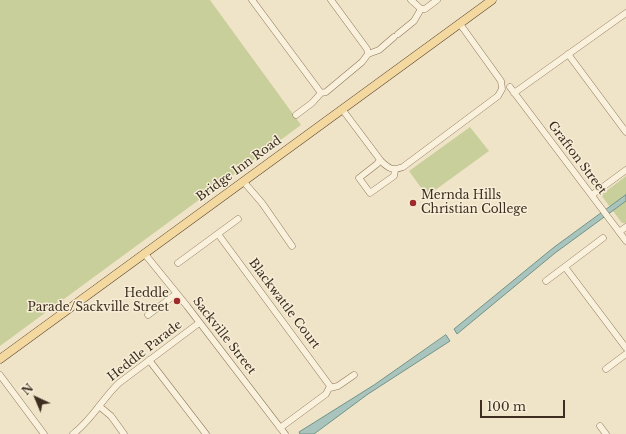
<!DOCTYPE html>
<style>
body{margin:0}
#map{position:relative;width:626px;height:434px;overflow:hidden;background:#f0e4c8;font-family:"Libre Baskerville",serif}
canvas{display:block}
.north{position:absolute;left:16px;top:378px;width:40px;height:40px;-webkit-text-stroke:3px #f7eed8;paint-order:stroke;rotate:316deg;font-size:11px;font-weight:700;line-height:16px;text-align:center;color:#3d2e20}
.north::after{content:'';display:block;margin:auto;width:14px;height:18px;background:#3d2e20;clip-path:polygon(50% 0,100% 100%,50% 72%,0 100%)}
.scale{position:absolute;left:480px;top:400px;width:85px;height:18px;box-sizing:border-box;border:2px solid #3d2e20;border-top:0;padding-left:5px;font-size:12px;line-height:14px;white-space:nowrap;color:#3d2e20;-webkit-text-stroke:3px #f7eed8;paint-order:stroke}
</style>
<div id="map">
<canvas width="626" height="434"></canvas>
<div class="north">N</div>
<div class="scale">100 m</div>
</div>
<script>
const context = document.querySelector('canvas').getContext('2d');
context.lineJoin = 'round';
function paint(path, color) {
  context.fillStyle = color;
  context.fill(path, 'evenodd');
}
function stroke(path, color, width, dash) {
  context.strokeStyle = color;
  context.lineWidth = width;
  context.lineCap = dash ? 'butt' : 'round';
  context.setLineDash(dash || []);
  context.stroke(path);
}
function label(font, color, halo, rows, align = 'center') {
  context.font = font + ' "Libre Baskerville",serif';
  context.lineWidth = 3;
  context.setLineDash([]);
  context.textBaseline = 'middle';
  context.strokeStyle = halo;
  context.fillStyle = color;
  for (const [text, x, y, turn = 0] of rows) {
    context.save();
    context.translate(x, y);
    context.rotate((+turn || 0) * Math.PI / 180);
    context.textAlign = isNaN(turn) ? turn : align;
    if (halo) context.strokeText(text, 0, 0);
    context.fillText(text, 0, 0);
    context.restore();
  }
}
paint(new Path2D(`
 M0,0H210L301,125L0,346Z
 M470,127L489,151L427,196L409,171Z
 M626,176V223H622L601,195Z`), '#c9cf9b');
const water = new Path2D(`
 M626,195V201L555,253L457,334L454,329L553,248Z
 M446,335L450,341L368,394L314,434H300L299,432L374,385Z`);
paint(water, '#a9c4bc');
stroke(water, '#6f938a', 1);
const minor = new Path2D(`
 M252,0L321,93
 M331,0L367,49L368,54
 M411,0L421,9
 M421,9H425L437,0
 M398,34L414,21L421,9
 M568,54L626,132
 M510,87L626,241
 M514,93L626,13
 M342,109L381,161C389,169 393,171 403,167L498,96L502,89L501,81L460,24
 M296,115L312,103L321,93L326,92L362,62L368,54L379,50L394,37
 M380,160L377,164L359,178L370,193L394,176L395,170
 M243,181L262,203L292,246
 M592,195L626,170
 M619,232L626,227
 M218,234L330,386L326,394L280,428
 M144,253L187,306L285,434
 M178,263L238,219
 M565,267L626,348
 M546,281L603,238
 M148,315L176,294
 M149,360L206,434
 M606,369L626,354
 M0,375L44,434
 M330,388L338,386L354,375
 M99,406L111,416L124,434
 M600,426L606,434
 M73,434C92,420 102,399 119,383L199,323`);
const major = new Path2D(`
 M0,359L492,0`);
stroke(minor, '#8d765c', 7);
stroke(major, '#5b4430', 9);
stroke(minor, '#faf1dc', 6);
stroke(major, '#f3d9a0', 8);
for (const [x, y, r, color] of [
 [413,203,4,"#9e2a2b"],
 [177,301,4,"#9e2a2b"]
]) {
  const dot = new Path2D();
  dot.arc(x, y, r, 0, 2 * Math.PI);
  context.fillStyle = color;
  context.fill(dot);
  stroke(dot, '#f7eed8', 1.5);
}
label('12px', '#3d2e20', '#f7eed8', [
 ["Grafton Street",577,158,53],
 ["Bridge Inn Road",239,169,-36],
 ["Blackwattle Court",284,304,53],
 ["Sackville Street",224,336,52],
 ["Heddle Parade",145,351,-38]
]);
label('12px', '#3d2e20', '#f7eed8', [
 ["Mernda Hills",421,196],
 ["Christian College",421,210],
 ["Heddle",169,294,"right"],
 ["Parade/Sackville Street",169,308,"right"]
], 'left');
</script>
